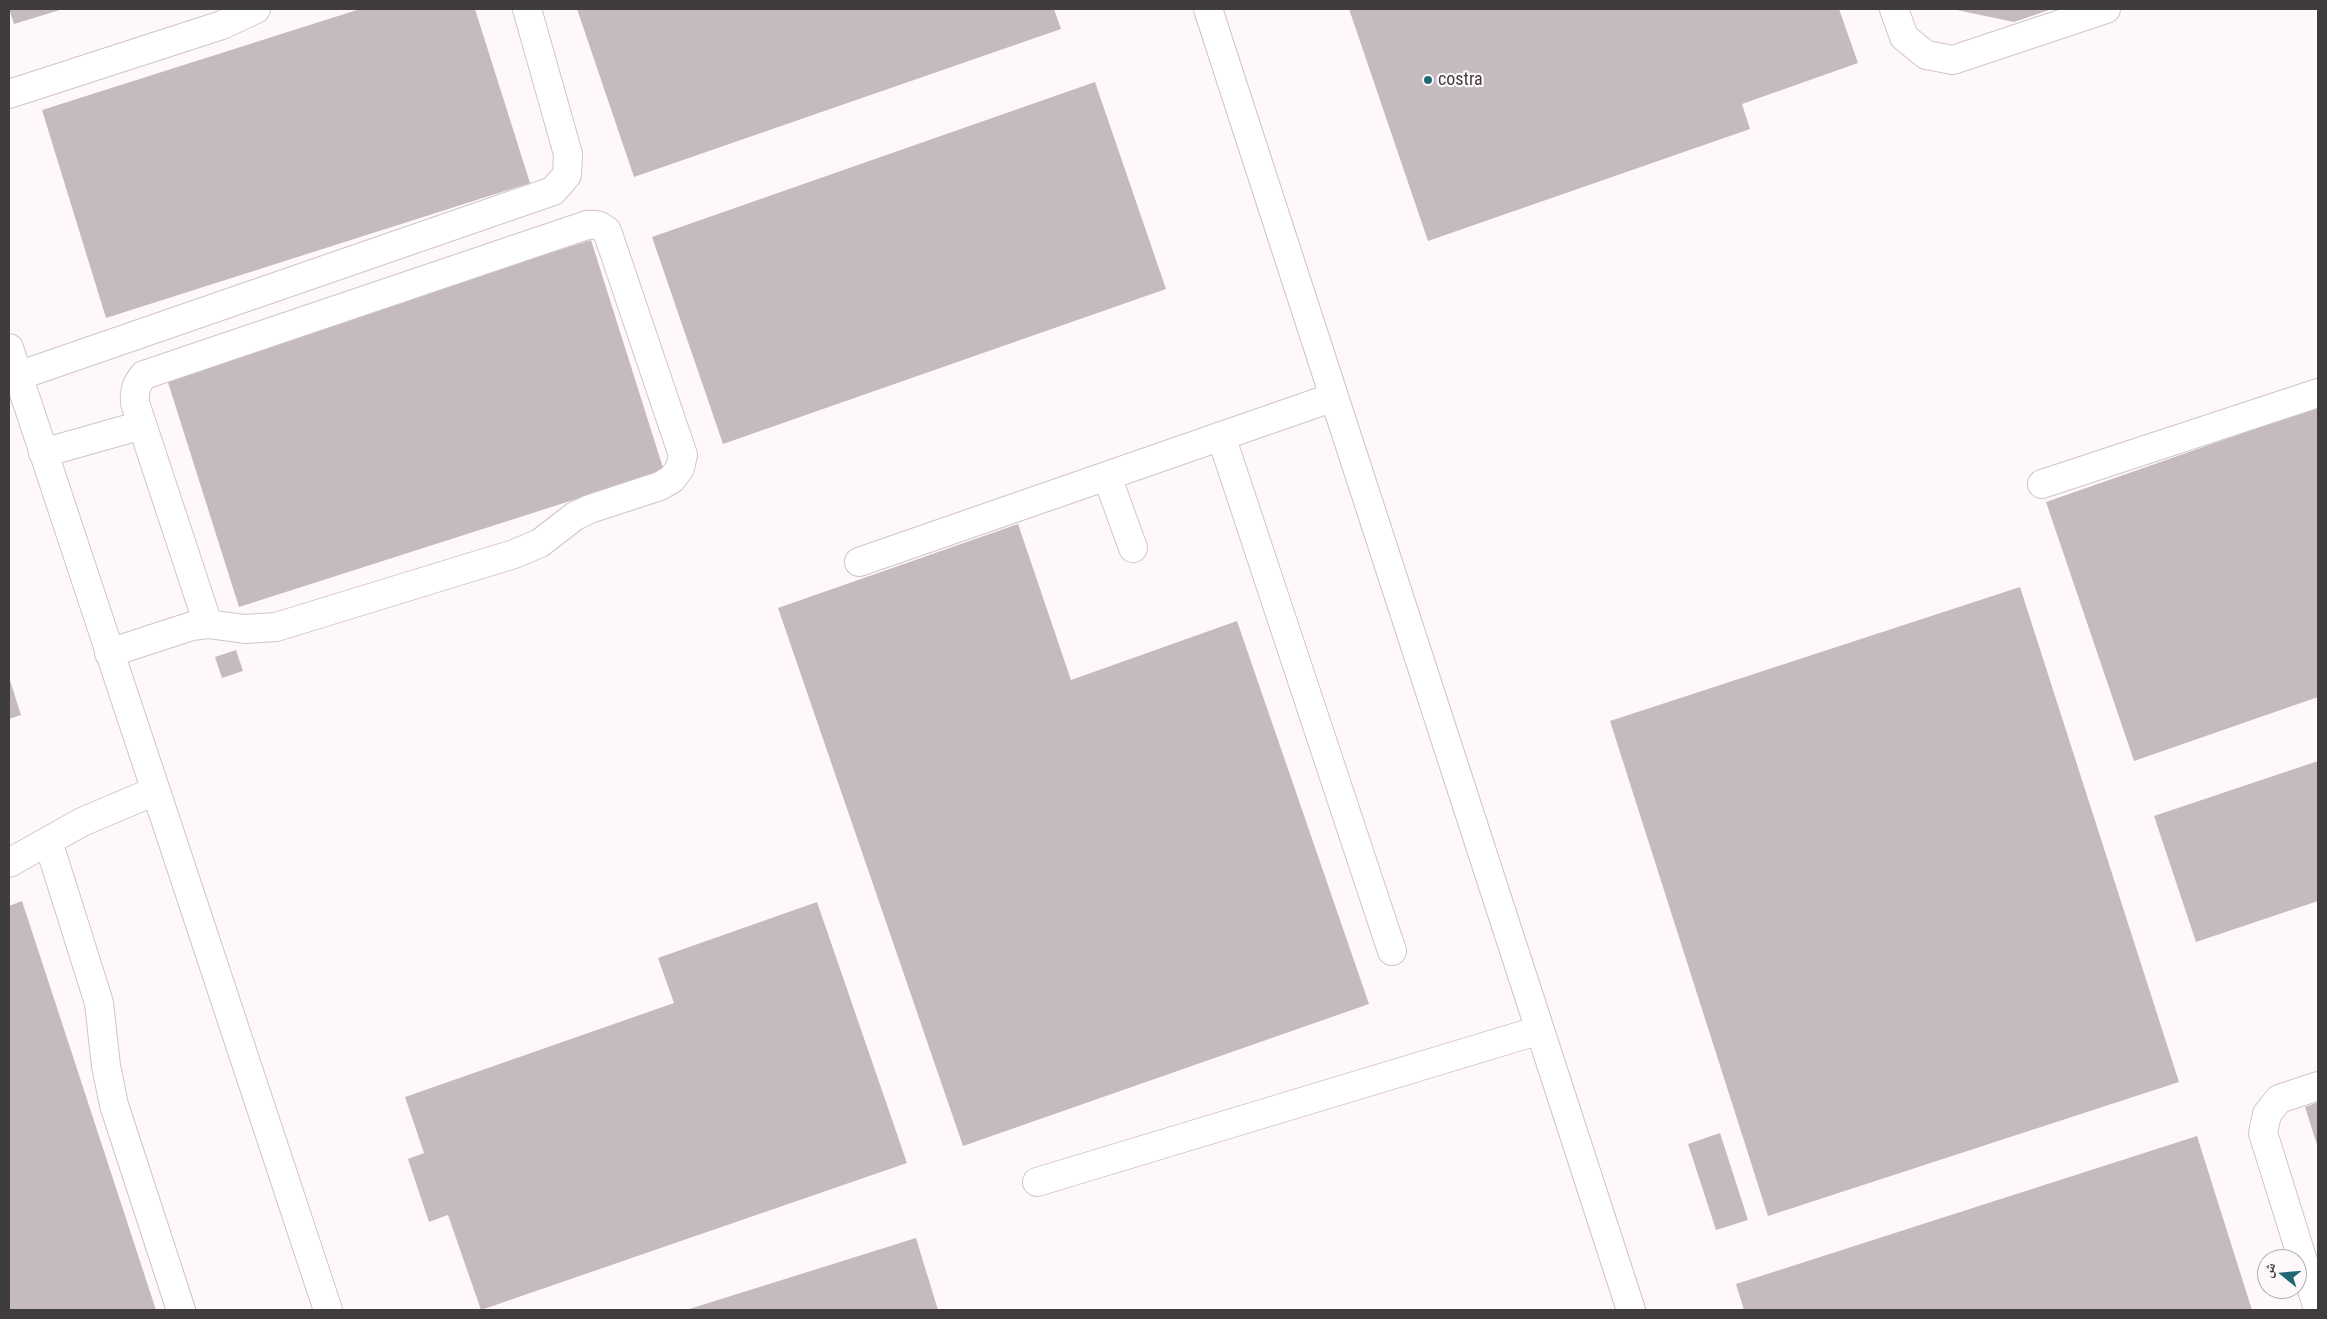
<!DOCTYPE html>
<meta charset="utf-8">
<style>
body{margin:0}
#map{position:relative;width:2327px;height:1319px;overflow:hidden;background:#fff8fa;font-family:"Roboto Condensed","Noto Naskh Arabic",sans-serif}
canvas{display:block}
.frame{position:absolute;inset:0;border:10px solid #403c3d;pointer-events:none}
.north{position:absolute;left:2257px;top:1249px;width:50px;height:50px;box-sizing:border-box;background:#fff8fa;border:1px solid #b3adae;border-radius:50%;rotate:287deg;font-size:14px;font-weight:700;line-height:20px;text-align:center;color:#403c3d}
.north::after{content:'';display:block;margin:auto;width:18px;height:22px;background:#1f6974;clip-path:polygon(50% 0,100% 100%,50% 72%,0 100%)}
</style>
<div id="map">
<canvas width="2327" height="1319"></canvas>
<div class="frame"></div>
<div class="north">ش</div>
</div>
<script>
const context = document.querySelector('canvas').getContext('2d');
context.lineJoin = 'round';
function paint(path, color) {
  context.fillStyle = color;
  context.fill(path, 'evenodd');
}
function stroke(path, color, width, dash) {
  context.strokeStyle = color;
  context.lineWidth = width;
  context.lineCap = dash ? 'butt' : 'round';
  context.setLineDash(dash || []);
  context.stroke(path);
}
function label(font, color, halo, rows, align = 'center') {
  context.font = font + ' "Roboto Condensed",sans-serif';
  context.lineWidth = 4.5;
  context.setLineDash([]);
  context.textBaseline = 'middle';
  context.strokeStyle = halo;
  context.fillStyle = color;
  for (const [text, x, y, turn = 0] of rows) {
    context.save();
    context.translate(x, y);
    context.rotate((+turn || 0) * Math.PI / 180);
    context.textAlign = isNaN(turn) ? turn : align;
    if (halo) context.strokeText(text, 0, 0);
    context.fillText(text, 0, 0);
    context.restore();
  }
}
paint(new Path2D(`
 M9,9H63L14,24Z
 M360,9H475L530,183L106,318L42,110Z
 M577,9H1054L1061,29L634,177Z
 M1349,9H1839L1858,63L1742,104L1750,129L1428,241Z
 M1952,9H2052L2014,22Z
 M1095,82L1166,289L723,444L652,237Z
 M591,240L664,471L239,607L166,376Z
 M2318,407V697L2134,761L2046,502Z
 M1018,524L1071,680L1237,621L1369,1004L963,1146L778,608Z
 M2020,587L2179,1082L1768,1216L1610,721Z
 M236,650L243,671L222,678L215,657Z
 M9,677L21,715L9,719Z
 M2318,761V901L2196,942L2154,816Z
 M22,901L156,1310H9V906Z
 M817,902L907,1163L481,1310L448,1215L429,1222L408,1159L424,1153L405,1097L674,1003L658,958Z
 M2318,1102V1148L2305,1107Z
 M1720,1133L1748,1220L1716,1230L1688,1144Z
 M2197,1136L2252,1310H1744L1736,1284Z
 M916,1238L938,1310H686Z`), '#c5bbbe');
const minor = new Path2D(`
 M1208,9L1631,1310
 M1894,9L1904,37L1926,55L1953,60L2106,9
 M9,94L222,25L256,9
 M9,348L328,1310
 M18,376L553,191L567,175L568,154L527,9
 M1221,436L1392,951
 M43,453L142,425
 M1107,476L1133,548
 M2042,484L2318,393
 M859,562L1334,397
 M109,653L192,626L208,624L245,629L276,627L514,554L540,543L575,516L590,509L660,486L672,479L680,468L683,455L607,231C600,225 596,224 587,225L144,375C136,384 134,391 135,403L208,624
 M48,841L99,1003L106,1066L114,1105L181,1310
 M9,863L82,822L155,791
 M2318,1086L2279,1099L2267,1114L2263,1133L2318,1309
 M1037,1182L1540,1030`);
stroke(minor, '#cfc5c8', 30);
stroke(minor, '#fff', 28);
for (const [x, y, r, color] of [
 [1428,80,5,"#1f6974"]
]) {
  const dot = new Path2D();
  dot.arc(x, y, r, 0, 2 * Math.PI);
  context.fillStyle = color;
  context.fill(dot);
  stroke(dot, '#fff8fa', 2);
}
label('18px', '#403c3d', '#fff8fa', [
 ["costra",1438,80]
], 'left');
</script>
